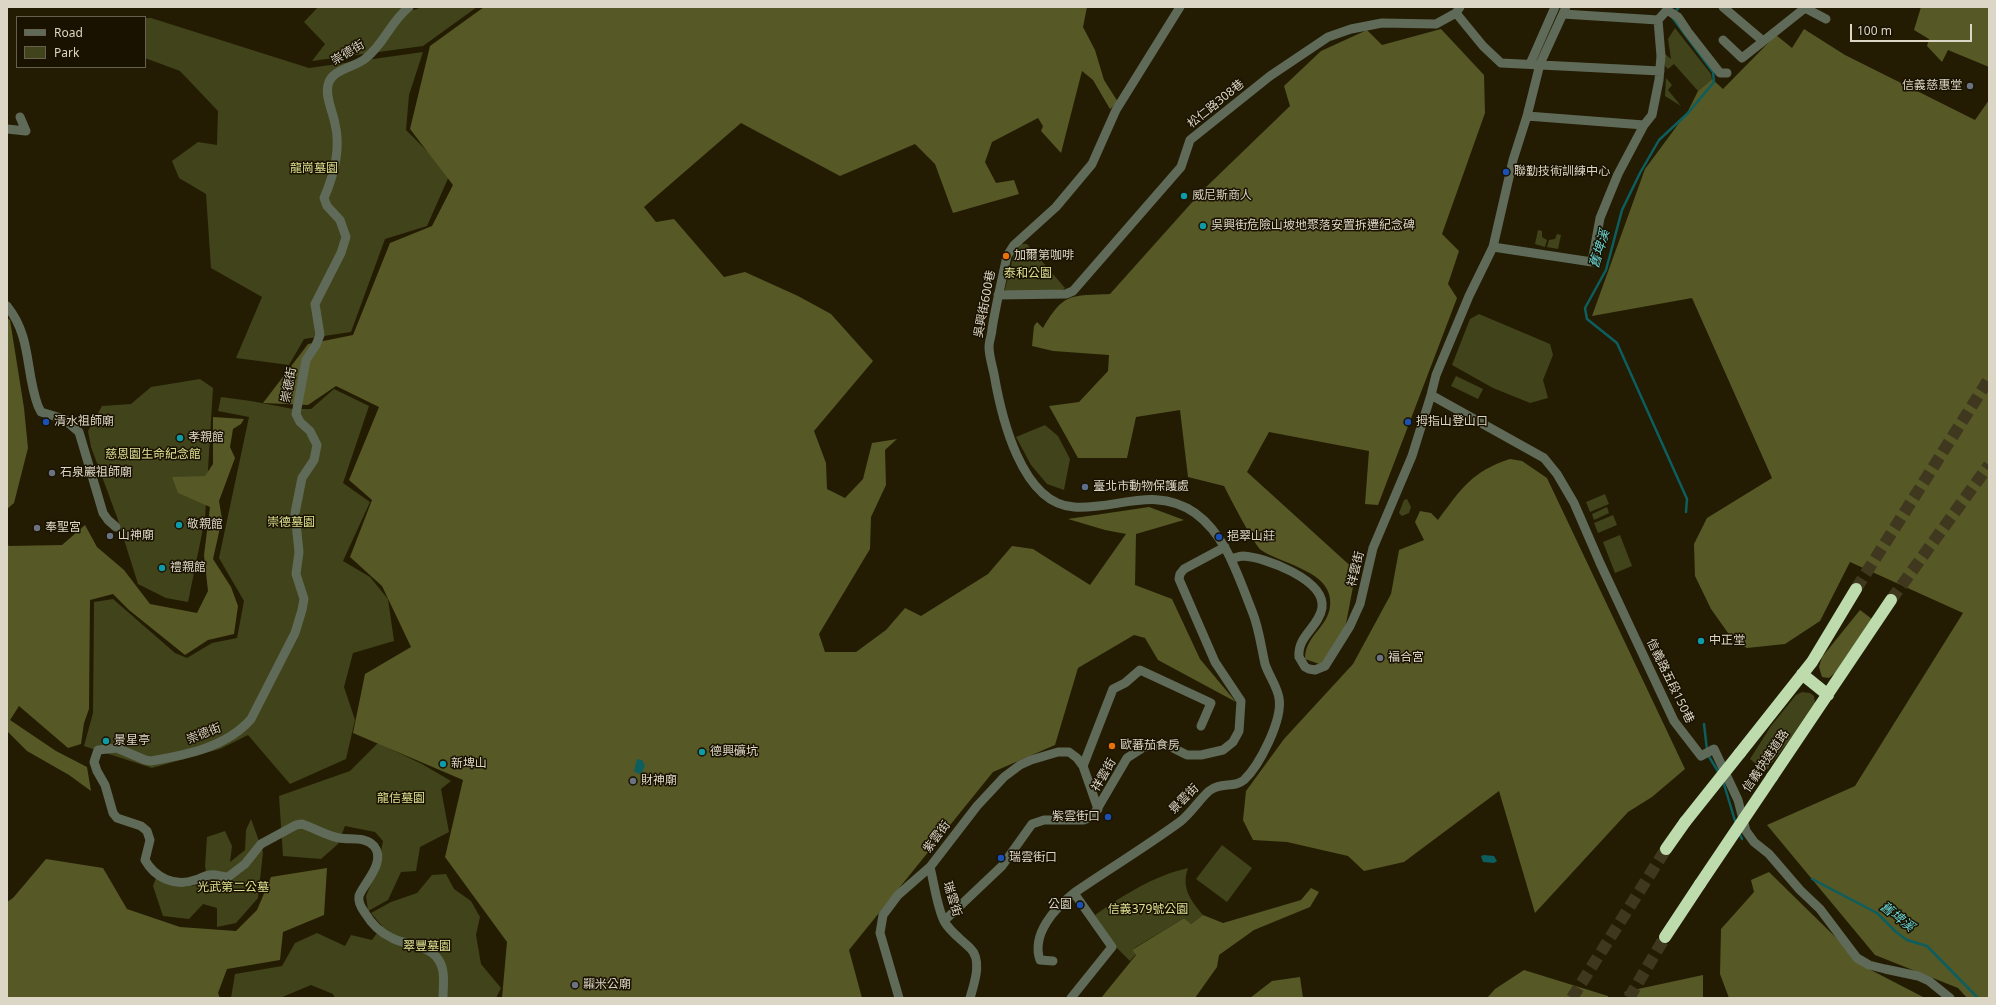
<!DOCTYPE html>
<meta charset="utf-8">
<style>
body{margin:0}
#map{position:relative;width:1996px;height:1005px;overflow:hidden;background:#231c02;font-family:"Noto Sans",sans-serif}
canvas{display:block}
.frame{position:absolute;inset:0;border:8px solid #dbd6c6;pointer-events:none}
.legend{position:absolute;left:16px;top:16px;width:130px;height:52px;box-sizing:border-box;background:#1a1200;border:1px solid #67604f;margin:0;padding:5px 7px;list-style:none;font-size:12px;color:#dbd6c6}
.legend li{display:flex;align-items:center;gap:8px;height:20px}
.legend b{width:20px;border:1px solid #67604f}
.scale{position:absolute;left:1850px;top:24px;width:122px;height:18px;box-sizing:border-box;border:2px solid #dbd6c6;border-top:0;padding-left:5px;font-size:12px;line-height:14px;white-space:nowrap;color:#dbd6c6;-webkit-text-stroke:3px #1a1200;paint-order:stroke}
</style>
<div id="map">
<canvas width="1996" height="1005"></canvas>
<div class="frame"></div>
<ul class="legend">
<li><b style="height:5px;background:#5f6b58"></b>Road</li>
<li><b style="height:11px;background:#41431b"></b>Park</li>
</ul>
<div class="scale">100 m</div>
</div>
<script>
const context = document.querySelector('canvas').getContext('2d');
context.lineJoin = 'round';
function paint(path, color) {
  context.fillStyle = color;
  context.fill(path, 'evenodd');
}
function stroke(path, color, width, dash) {
  context.strokeStyle = color;
  context.lineWidth = width;
  context.lineCap = dash ? 'butt' : 'round';
  context.setLineDash(dash || []);
  context.stroke(path);
}
function label(font, color, halo, rows, align = 'center') {
  context.font = font + ' "Noto Sans","Noto Sans TC",sans-serif';
  context.lineWidth = 3;
  context.setLineDash([]);
  context.textBaseline = 'middle';
  context.strokeStyle = halo;
  context.fillStyle = color;
  for (const [text, x, y, turn = 0] of rows) {
    context.save();
    context.translate(x, y);
    context.rotate((+turn || 0) * Math.PI / 180);
    context.textAlign = isNaN(turn) ? turn : align;
    if (halo) context.strokeText(text, 0, 0);
    context.fillText(text, 0, 0);
    context.restore();
  }
}
paint(new Path2D(`
 M318,7H411L414,10L422,7H477L423,46L312,61L325,44L304,22Z
 M145,18H151L309,68L423,52L409,95L406,130L450,174L427,226L385,239L351,332L304,339L289,365L236,358L262,297L211,268L206,194L179,178L172,161L198,142L217,145L218,111L180,71L145,58Z
 M1675,28L1711,74L1712,79L1698,91L1674,64L1668,69L1665,66V54L1671,59L1668,39Z
 M1666,78L1672,85L1668,90L1681,106L1665,96Z
 M1538,230L1542,231V237L1547,240L1545,247L1535,244Z
 M1557,234L1561,235L1558,249L1547,247L1549,240L1555,239Z
 M1021,244H1027L1065,288L1062,291L1004,293L1014,254Z
 M1479,314L1550,344L1553,355L1543,380L1548,398L1530,403L1493,388L1452,365L1470,319Z
 M1456,376L1483,389L1478,399L1451,386Z
 M200,379L213,388L205,519L188,602L166,598L138,584L117,517L91,447L88,431L102,406L131,404L151,387Z
 M334,389L369,406L343,483L370,502L343,561L370,577L388,599L394,641L353,653L344,687L355,720L346,759L290,784L248,735L220,749L152,768L84,746L93,713L94,602L113,599L175,653L187,658L212,643L237,638L244,601L219,558L249,417L218,411L221,397L251,401L293,409H311Z
 M1045,425L1058,436L1070,459L1064,490L1047,484L1031,465L1016,437Z
 M1605,494L1609,504L1590,512L1586,502Z
 M1407,499L1411,507L1409,513L1402,516L1399,513L1404,500Z
 M1607,507L1609,513L1594,520L1592,514Z
 M1613,515L1617,525L1598,533L1594,523Z
 M1620,535L1632,566L1615,573L1603,542Z
 M1802,692L1810,693L1814,696L1815,703L1812,711L1765,772L1750,759L1771,726L1796,695Z
 M378,743L422,764L451,781L441,789L449,832L420,847L416,871L401,872L388,900L368,911L366,896L378,867L383,841L375,832L345,826L338,844L321,859L283,856L279,796L350,771Z
 M251,819L263,852L258,898L236,923L217,927V908L203,904L189,919L163,916L153,886L156,878C177,887 185,889 208,882L205,866L207,837L225,831L232,846L230,862L245,850L246,830Z
 M1222,845L1252,868L1227,902L1196,879Z
 M1188,868C1181,887 1190,900 1203,915L1191,924L1184,918L1136,947L1132,950L1136,954L1130,961L1117,948L1095,915C1124,895 1153,876 1188,868Z
 M446,874L454,889L471,901L480,917L476,935L481,964L501,988L496,998H335L333,994L311,985L280,998H231L235,974L282,966L295,943L317,933L345,946L351,935L372,940L382,926L371,913L391,902L417,893L432,875Z`), '#41431b');
paint(new Path2D(`
 M484,7H1087L1083,27L1095,50L1104,80L1118,102L1110,109L1093,80L1082,71L1061,153L1041,131L1043,126L1038,118L992,142L985,162L996,183L1014,180L1019,194L953,213L935,164L915,144L840,176L741,123L644,207L656,222L674,219L724,277L745,272L798,296L831,314L873,361L814,431L826,463L827,489L845,498L863,479L872,443L897,439L885,450L886,485L871,517L870,549L819,634L825,652H856L886,630L905,608L921,616L988,574L1012,546L1033,549L1090,585L1126,534L1105,530L1068,519L1149,507L1184,520L1136,534L1135,585L1172,599L1200,659L1236,702L1158,660L1145,638L1134,635L1078,668L1055,745L993,772L849,950L862,998H502L507,942L445,857L463,780L353,733L365,674L411,647L382,586L350,557L372,500L349,480L379,407L336,386L308,405L263,403L308,344L353,335L390,243L432,226L453,185L410,129L430,46Z
 M1921,7H1989V67L1948,50L1942,62L1927,46L1929,39L1914,30Z
 M1441,29L1484,75L1485,113L1442,234L1459,251L1448,284L1457,298L1378,505L1365,504L1369,451L1269,432L1247,472L1356,571L1345,629L1322,665L1305,659C1305,633 1333,626 1330,599C1328,571 1280,563 1261,550C1255,546 1229,496 1224,486L1188,477L1180,410L1136,417L1127,458H1078L1049,406L1079,402L1108,371L1109,355L1053,351L1032,346L1034,326L1037,322L1043,328C1064,292 1071,296 1110,294L1203,190L1290,106L1284,86L1321,51L1367,30L1382,45Z
 M1804,29L1845,55L1975,120L1989,100V998H1967L1958,988L1875,955L1767,825L1855,786L1963,613L1850,562L1820,621L1785,644L1747,648L1733,640L1711,609L1695,576L1694,544L1707,518L1772,478L1692,298L1592,316L1645,169L1688,111L1698,91L1712,79L1723,89L1776,35L1792,48Z
 M7,318L10,320L24,408L28,448L14,503L7,509Z
 M213,417L244,419L241,424L233,429L230,447L235,458L219,501L222,519L213,559L231,587L238,606L234,634L208,640L185,655L129,610L113,594L90,600L89,709L84,723L81,744L68,748L19,706L10,720L56,751L87,767L91,791L69,775L27,751L7,731V544L9,546L62,545L85,525L97,547L124,570L150,604L197,613L208,591L204,555L210,507L178,493L172,477L205,476L213,464Z
 M1510,459L1522,461L1547,478L1685,769L1652,797L1628,812L1535,913L1499,791L1404,862L1364,871L1348,856L1287,842L1253,840L1243,820L1246,791L1284,739L1353,664L1391,594L1399,550L1424,540L1415,522L1420,511L1431,513L1438,520C1461,489 1472,471 1510,459Z
 M1860,610L1872,619L1836,672L1829,678L1822,677L1819,667L1822,657Z
 M46,859L103,868L127,909L180,927L236,931L257,910L271,877L327,868L324,915L283,932L280,960L227,969L218,993L220,998H7V902L13,898Z
 M1769,872L1867,968L1925,998H1729L1720,974L1721,929L1754,892L1751,880Z
 M1311,888L1319,892L1310,907L1254,930L1219,955L1217,967L1195,998H1101L1136,955L1132,950L1184,918L1191,924L1203,915L1223,923L1301,900Z
 M1524,970L1608,996V998H1487L1495,989Z
 M1703,975V998H1629L1624,992Z
 M1300,977L1303,998H1250L1272,981Z`), '#565826');
paint(new Path2D(`
 M637,759L642,760L645,766L642,772L639,774L634,771Z
 M1484,855L1494,856L1497,861L1494,863L1483,862L1481,856Z`), '#0c5e5f');
stroke(new Path2D(`
 M1675,12L1679,7
 M1672,17L1713,72L1714,82L1688,113L1659,140L1640,173L1622,210L1606,270L1585,308L1587,319L1617,343L1687,499L1686,512
 M1704,724L1707,750
 M1708,755L1719,773
 M1723,781L1736,824
 M1739,833L1742,839
 M1812,879L1877,913L1896,932L1907,940L1927,946L1978,998`), '#0c5e5f', 2.5);
stroke(new Path2D(`
 M1856,589L1989,379
 M1891,600L1989,465
 M1572,998L1666,849
 M1629,998L1665,937`), '#3f381f', 12, [12, 6]);
stroke(new Path2D(`
 M409,7C391,21 384,44 366,58C355,68 332,68 328,85C325,97 333,112 335,124C341,148 334,175 324,198L327,206L340,220L346,237L341,253L315,304L320,335L316,345L306,360L296,414L300,422L310,431L317,445L314,460L302,478L295,513L299,552L296,574L304,599L302,610L295,633L251,719C227,747 186,755 151,761L145,760L117,748L98,750L94,762L97,771L105,785L113,813L117,818L141,826L147,831L150,840L145,860C155,878 175,887 195,880C200,879 205,875 210,875C216,874 222,877 228,877L245,864L261,844L296,825L302,824C314,828 327,836 339,838C351,840 365,836 374,846C387,862 363,884 359,896C358,902 362,909 365,913C371,923 381,933 392,938C405,945 429,945 438,959C446,970 443,985 443,998
 M1723,7L1763,41
 M1805,8L1826,19
 M1667,10L1678,17L1688,32L1720,73H1727
 M1456,13L1483,46L1501,63L1660,71
 M1563,14L1658,20
 M1723,40L1742,58L1805,8
 M1530,64L1555,7
 M1527,116L1644,125
 M7,129L26,131L20,117
 M1493,247L1592,262L1600,218L1618,174L1644,125L1652,115L1659,80L1661,56L1658,20L1667,10V7
 M998,295L1066,294L1073,291L1181,167L1190,140L1270,76L1328,37L1351,29L1382,23L1436,24L1456,13L1460,7
 M7,306C32,337 25,371 38,406L41,412L64,419L79,432L103,513L108,520L116,527
 M1431,395L1544,458L1557,474L1574,503L1600,563L1674,721L1701,756L1714,749L1738,800L1746,831L1754,842L1769,854L1800,890L1820,909L1857,958L1869,965L1885,969L1918,976L1929,981L1950,998
 M1231,559C1235,558 1239,556 1243,556C1265,557 1326,580 1322,608C1319,627 1297,636 1299,657L1305,667L1309,669L1315,670L1325,666L1350,626L1360,604L1373,548L1412,456L1431,395L1436,375L1469,296L1493,247L1513,160L1527,116L1540,64L1566,7
 M1083,766L1113,689L1125,683L1140,670L1211,703L1201,726
 M930,867C934,883 937,907 944,921C950,932 961,939 970,948C983,960 974,984 970,998
 M944,921L1002,866L1032,824L1044,820H1084L1093,816L1127,758L1144,747L1167,745L1187,755H1201L1223,750L1233,742L1239,731L1241,701L1215,662L1179,579L1180,574L1184,569L1225,547
 M1053,961L1040,960C1031,934 1055,908 1074,893C1109,869 1147,846 1181,821C1192,812 1199,800 1209,791C1219,782 1235,788 1244,780C1259,766 1283,720 1279,698C1277,686 1269,676 1265,664C1261,646 1259,628 1252,611C1238,576 1226,535 1195,513C1155,485 1116,510 1074,507C1021,504 1001,415 994,374C992,365 989,355 989,347C989,341 992,334 992,329C996,304 1002,280 1007,256L1014,245L1056,207L1092,164L1116,110L1180,7
 M899,998L880,933L883,915L898,895L930,867L977,806L1004,777L1020,765L1031,760L1058,752H1069L1077,758L1083,766L1098,809
 M1071,998L1112,947L1074,893`), '#5f6b58', 9);
stroke(new Path2D(`
 M1802,674L1828,695
 M1740,753L1812,662L1856,589
 M1772,777L1891,600
 M1666,849L1685,822
 M1665,937L1700,884`), '#bddbac', 12);
stroke(new Path2D(`
 M1685,822L1740,753
 M1700,884L1772,777`), '#bddbac', 12);
for (const [x, y, r, color] of [
 [1970,86,4,"#6b7280"],
 [1506,172,4,"#1a4fb4"],
 [1184,196,4,"#0f9aa8"],
 [1203,226,4,"#0f9aa8"],
 [1006,256,4,"#e8710a"],
 [46,422,4,"#1a4fb4"],
 [1408,422,4,"#1a4fb4"],
 [180,438,4,"#0f9aa8"],
 [52,473,4,"#6b7280"],
 [1085,487,4,"#5c6f8a"],
 [179,525,4,"#0f9aa8"],
 [37,528,4,"#6b7280"],
 [110,536,4,"#6b7280"],
 [1219,537,4,"#1a4fb4"],
 [162,568,4,"#0f9aa8"],
 [1701,641,4,"#0f9aa8"],
 [1380,658,4,"#6b7280"],
 [106,741,4,"#0f9aa8"],
 [1112,746,4,"#e8710a"],
 [702,752,4,"#0f9aa8"],
 [443,764,4,"#0f9aa8"],
 [633,781,4,"#6b7280"],
 [1108,817,4,"#1a4fb4"],
 [1001,858,4,"#1a4fb4"],
 [1080,905,4,"#1a4fb4"],
 [575,985,4,"#6b7280"]
]) {
  const dot = new Path2D();
  dot.arc(x, y, r, 0, 2 * Math.PI);
  context.fillStyle = color;
  context.fill(dot);
  stroke(dot, '#1a1200', 1.5);
}
label('12px', '#dbd6c6', '#1a1200', [
 ["崇德街",348,53,-31],
 ["松仁路308巷",1216,104,-39],
 ["吳興街600巷",985,304,-79],
 ["崇德街",289,385,-79],
 ["祥雲街",1356,569,-76],
 ["信義路五段150巷",1670,681,64],
 ["崇德街",204,734,-21],
 ["信義快速道路",1766,761,-56],
 ["祥雲街",1104,775,-60],
 ["景雲街",1184,799,-45],
 ["紫雲街",937,837,-53],
 ["瑞雲街",952,899,73]
]);
label('12px', '#dbd6c6', '#1a1200', [
 ["信義慈惠堂",1962,86,"right"],
 ["聯勤技術訓練中心",1514,172],
 ["威尼斯商人",1192,196],
 ["吳興街危險山坡地聚落安置拆遷紀念碑",1211,226],
 ["加爾第咖啡",1014,256],
 ["清水祖師廟",54,422],
 ["拇指山登山口",1416,422],
 ["孝親館",188,438],
 ["石泉巖祖師廟",60,473],
 ["臺北市動物保護處",1093,487],
 ["敬親館",187,525],
 ["奉聖宮",45,528],
 ["山神廟",118,536],
 ["挹翠山莊",1227,537],
 ["禮親館",170,568],
 ["中正堂",1709,641],
 ["福合宮",1388,658],
 ["景星亭",114,741],
 ["歐蕃茄食房",1120,746],
 ["德興礦坑",710,752],
 ["新埤山",451,764],
 ["財神廟",641,781],
 ["紫雲街口",1100,817,"right"],
 ["瑞雲街口",1009,858],
 ["公園",1072,905,"right"],
 ["糶米公廟",583,985]
], 'left');
label('12px', '#dee393', '#1a1200', [
 ["龍崗墓園",314,169],
 ["泰和公園",1028,274],
 ["慈恩園生命紀念館",153,455],
 ["崇德墓園",291,523],
 ["龍信墓園",401,799],
 ["光武第二公墓",233,888],
 ["信義379號公園",1148,910],
 ["翠豐墓園",427,947]
]);
label('italic 13px', '#67d6d7', '#1a1200', [
 ["舊埤溪",1600,249,-73],
 ["舊埤溪",1897,917,38]
]);
</script>
